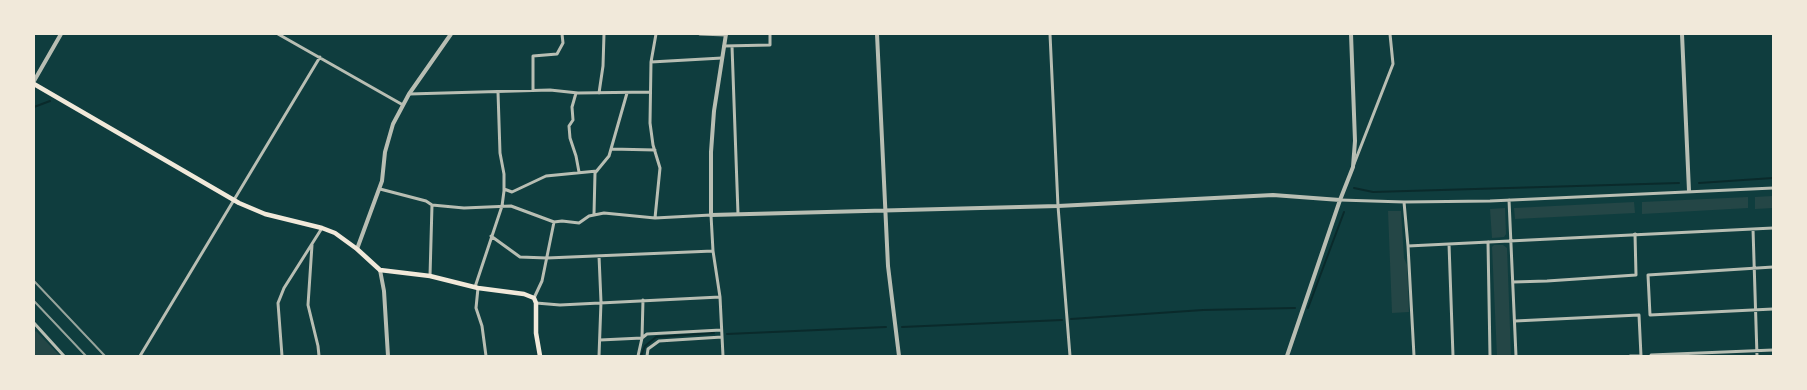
<!DOCTYPE html>
<style>
body{margin:0}
#map{position:relative;width:1807px;height:390px;overflow:hidden;background:#0f3d3e;font-family:"PT Sans",sans-serif}
canvas{display:block}
.frame{position:absolute;inset:0;border:35px solid #f1e9da;pointer-events:none}
</style>
<div id="map">
<canvas width="1807" height="390"></canvas>
<div class="frame"></div>
</div>
<script>
const c = document.querySelector('canvas').getContext('2d');
c.lineJoin = 'round';
function paint(path, color) {
  c.fillStyle = color;
  c.fill(path, 'evenodd');
}
function shape(rows) {
  const path = new Path2D();
  for (const r of rows) {
    path.moveTo(r[0], r[1]);
    for (let i = 2; i < r.length; i += 2) path.lineTo(r[i], r[i + 1]);
  }
  return path;
}
function stroke(path, color, width, dash) {
  c.strokeStyle = color;
  c.lineWidth = width;
  c.lineCap = dash ? 'butt' : 'round';
  c.setLineDash(dash || []);
  c.stroke(path);
}
const green = shape([
 [1773,196,1773,208,1755,209,1755,197],
 [1748,197,1748,208,1642,214,1642,202],
 [1634,202,1635,213,1515,219,1514,208],
 [1505,208,1506,234,1504,237,1492,238,1490,209],
 [1388,211,1401,211,1404,258,1407,265,1409,312,1392,313],
 [1494,245,1503,245,1507,248,1511,356,1497,356,1492,247],
 [36,331,60,356,34,356,34,333]
]);
const stream = shape([
 [34,107,50,101],
 [1699,183,1773,178],
 [1354,188,1373,192,1679,183],
 [1308,308,1344,212],
 [1071,319,1203,310,1295,308],
 [902,327,1062,320],
 [727,334,886,327],
 [641,356,645,346,656,337,714,333]
]);
const minor = shape([
 [278,34,403,105],
 [700,34,726,35],
 [1050,34,1058,206,1070,356],
 [724,46,770,45,770,34],
 [732,46,738,214],
 [651,62,722,58],
 [533,90,533,56,557,54,563,43,562,34],
 [576,93,572,107,573,120,569,126,570,138,576,156,579,172],
 [599,93,603,66,604,34],
 [409,94,550,90,578,93,650,92],
 [611,149,655,150],
 [1354,164,1393,64,1390,34],
 [380,189,426,201,432,205,464,208,511,206,554,222,562,221,579,223,589,216,604,213,655,218,711,215,713,251,720,297,723,356],
 [504,189,512,192,546,176,597,171],
 [1340,200,1404,202,1490,201,1773,188],
 [1509,200,1516,356],
 [1404,202,1408,246,1414,356],
 [594,214,595,173,609,156,627,93],
 [655,218,660,168,653,145,650,123,651,62,656,34],
 [1753,229,1757,356],
 [491,236,520,257,547,258,713,251],
 [1488,242,1490,356],
 [1449,244,1453,356],
 [312,245,308,305,318,346,319,356],
 [1408,246,1773,228],
 [1773,267,1648,275,1650,315,1773,309],
 [430,276,432,205],
 [1513,282,1547,281,1636,275,1635,234],
 [475,287,502,206,504,191,504,174,500,153,498,92],
 [478,288,476,308,482,326,486,356],
 [534,298,542,281,554,222],
 [536,303,560,305,720,297],
 [1515,321,1639,315,1641,356,1630,356],
 [34,323,64,356],
 [600,340,642,338,643,300],
 [140,356,320,57],
 [282,356,278,303,284,288,322,228],
 [599,356,601,302,599,256],
 [638,356,642,338,647,334,721,330],
 [647,356,648,349,659,341,722,337],
 [1651,356,1651,355,1773,350]
]);
const tertiary = shape([
 [726,34,714,111,711,152,711,215,1058,206,1273,195,1340,200,1287,356],
 [877,34,888,266,899,356],
 [1682,34,1689,191],
 [34,81,61,34],
 [1340,200,1353,167,1355,141,1351,34],
 [357,249,382,181,385,152,393,124,409,94,451,34],
 [380,270,384,291,388,356]
]);
const secondary = shape([
 [34,84,239,203,265,214,322,228,335,233,357,249,380,270,430,276,478,288,524,294,534,298,536,303,536,333,540,356]
]);
const rail = shape([
 [34,281,105,356],
 [34,301,86,356]
]);
paint(green, '#244646');
stroke(stream, '#0a2a2b', 2);
stroke(minor, '#b8beb3', 3);
stroke(tertiary, '#b8beb3', 4);
stroke(secondary, '#f1e9da', 4.5);
stroke(rail, '#97a49c', 2);
</script>
